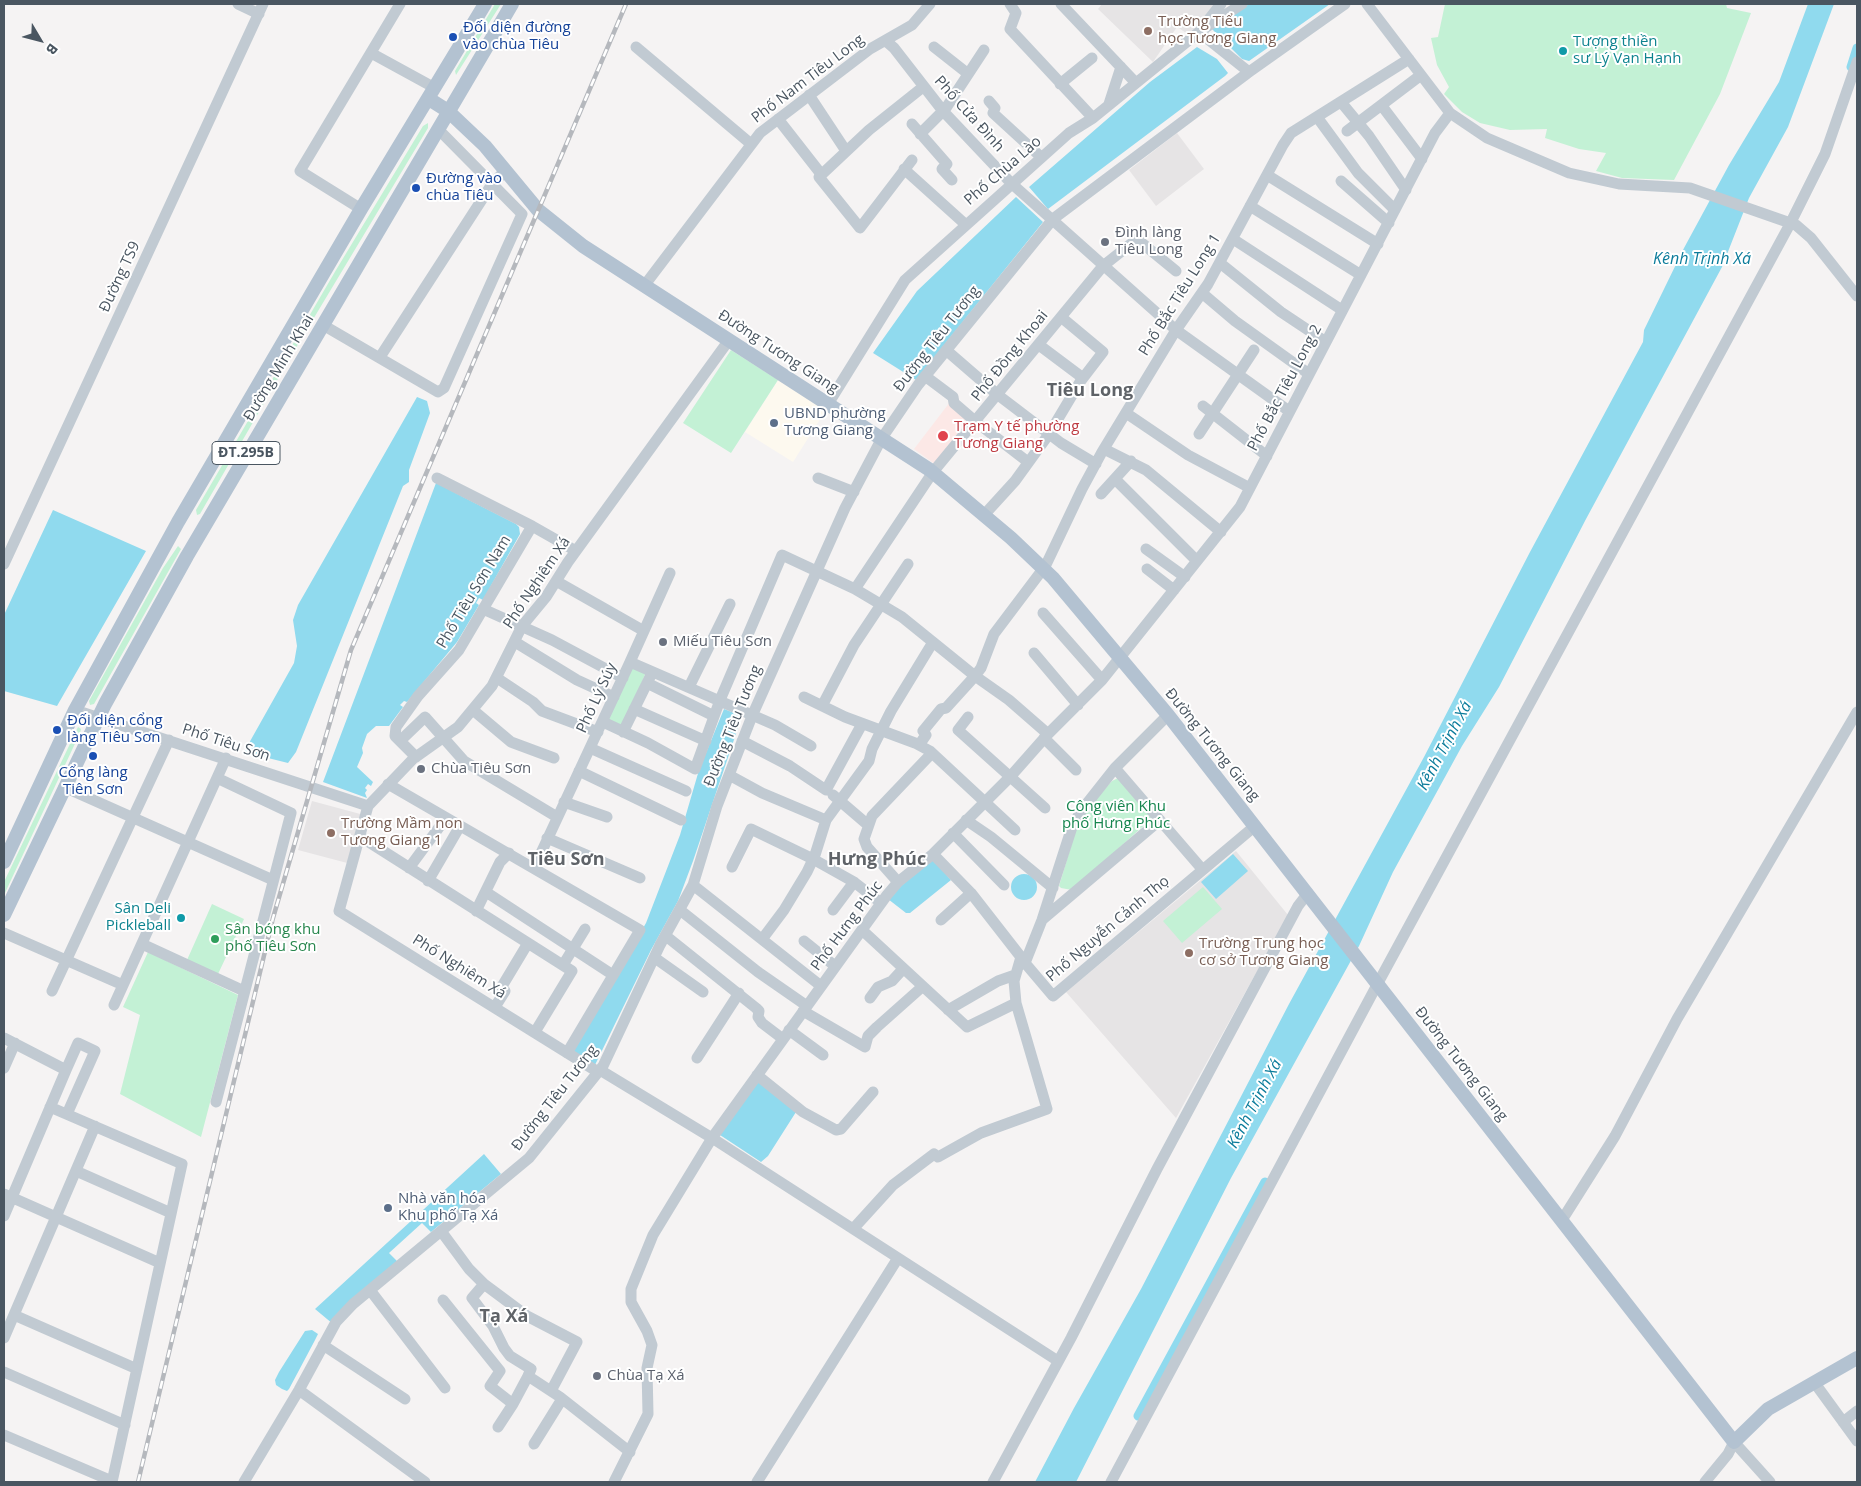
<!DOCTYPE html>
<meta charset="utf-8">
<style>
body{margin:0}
#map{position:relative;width:1861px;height:1486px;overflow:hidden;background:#f5f3f3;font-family:"Open Sans",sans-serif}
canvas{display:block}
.frame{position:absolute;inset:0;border:5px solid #4a5661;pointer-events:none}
.north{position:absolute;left:15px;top:15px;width:50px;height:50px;-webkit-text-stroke:4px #fff;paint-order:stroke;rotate:127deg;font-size:14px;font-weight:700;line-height:20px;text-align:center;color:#4a5661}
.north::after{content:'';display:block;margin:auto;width:18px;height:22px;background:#4a5661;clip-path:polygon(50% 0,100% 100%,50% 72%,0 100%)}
</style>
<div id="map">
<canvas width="1861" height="1486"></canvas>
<div class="frame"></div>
<div class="north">B</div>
</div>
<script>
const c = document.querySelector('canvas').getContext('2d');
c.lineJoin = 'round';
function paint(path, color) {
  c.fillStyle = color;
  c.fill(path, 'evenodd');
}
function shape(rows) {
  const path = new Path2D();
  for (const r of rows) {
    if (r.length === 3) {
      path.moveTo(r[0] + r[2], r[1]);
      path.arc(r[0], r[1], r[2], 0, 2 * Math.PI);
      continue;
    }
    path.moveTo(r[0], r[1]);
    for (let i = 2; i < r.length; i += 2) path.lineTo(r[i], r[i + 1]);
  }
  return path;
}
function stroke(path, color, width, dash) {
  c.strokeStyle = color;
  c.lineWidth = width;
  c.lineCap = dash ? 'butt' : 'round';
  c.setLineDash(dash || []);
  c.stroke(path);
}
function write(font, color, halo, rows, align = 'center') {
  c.font = font + ' "Open Sans",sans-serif';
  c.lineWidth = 4;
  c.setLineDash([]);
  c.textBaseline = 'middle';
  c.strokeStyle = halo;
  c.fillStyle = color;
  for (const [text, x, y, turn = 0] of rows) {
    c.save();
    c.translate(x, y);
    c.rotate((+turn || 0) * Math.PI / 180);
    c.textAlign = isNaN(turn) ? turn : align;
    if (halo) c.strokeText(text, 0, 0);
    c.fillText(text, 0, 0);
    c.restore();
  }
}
const commercial = shape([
 [778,380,826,410,793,462,745,432]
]);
const education = shape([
 [1102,4,1217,4,1191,36,1177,27,1153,62,1098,9],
 [1177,133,1204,169,1156,206,1129,170],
 [312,801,364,815,351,864,298,850],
 [1236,851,1288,915,1176,1118,1066,992]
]);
const medical = shape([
 [950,402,974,422,936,465,914,449]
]);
const green = shape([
 [495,4,501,4,456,75,455,71],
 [1445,4,1726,4,1727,8,1751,13,1720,94,1674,180,1622,178,1596,171,1606,153,1579,149,1545,138,1547,129,1510,130,1480,123,1462,112,1444,94,1449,87,1437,65,1431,38,1438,37],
 [428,123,428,128,297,346,200,514,197,515,196,510,336,270,423,126],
 [731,350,778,380,731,453,683,423],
 [178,546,181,549,94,704,90,705,89,701,163,568],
 [632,667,646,672,622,730,605,721],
 [78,727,81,729,80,733,4,895,4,882],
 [1118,778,1151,817,1151,819,1076,887,1072,890,1061,888,1059,886,1078,823,1094,801,1112,781],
 [1203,887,1222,909,1182,943,1163,921],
 [212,904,244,919,218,974,187,960],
 [148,952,238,995,201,1137,120,1094,140,1015,123,1007]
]);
const water = shape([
 [1249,4,1330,4,1249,61,1242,59,1212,29],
 [1808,4,1834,4,1788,127,1749,198,1722,267,1586,519,1499,687,1462,746,1393,872,1359,946,1231,1178,1076,1482,1035,1482,1074,1408,1141,1289,1289,1004,1424,757,1530,552,1643,342,1644,330,1684,248,1729,165,1779,82],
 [1197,47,1217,59,1228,73,1225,76,1048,209,1029,187,1150,82],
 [1016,197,1043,222,916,380,873,353,917,291],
 [417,397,427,401,430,413,409,470,409,482,403,486,296,752,288,763,244,752,294,663,297,646,293,620,298,605],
 [436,483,516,524,519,527,520,534,483,600,479,598,476,603,479,605,457,642,407,702,404,701,400,705,403,707,389,726,376,726,367,734,362,748,363,753,357,767,373,782,371,786,368,784,365,788,367,790,365,793,367,798,323,782],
 [53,510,146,551,57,706,4,691,4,615],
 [724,709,742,716,693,861,678,901,651,950,594,1067,571,1051,646,923,680,835,699,770],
 [1233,854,1248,871,1216,899,1201,882],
 [931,857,951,880,910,913,906,913,888,899],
 [1024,887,13],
 [760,1082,796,1112,768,1156,761,1162,720,1135,753,1086],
 [484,1154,501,1174,431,1232,422,1223,389,1253,398,1262,333,1324,315,1309],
 [312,1330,318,1334,314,1342,289,1389,287,1391,282,1389,276,1385,275,1380,279,1372,305,1331]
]);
const canal = shape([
 [1851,67,1857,48],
 [1138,1416,1265,1182]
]);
const minor = shape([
 [238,4,259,14],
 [1010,4,1016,13,1010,29,1093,118],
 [1061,4,1135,82],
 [1221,4,1199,32,1249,72],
 [1367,4,1450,113,1487,138,1569,173,1619,184,1690,188,1796,225,1811,238,1857,296],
 [886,41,894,48,943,111,1011,183,1176,330,1289,411],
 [636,47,751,144],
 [934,47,967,73],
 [371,53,435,88],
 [1060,84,1092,58],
 [809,95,846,151],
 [989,101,995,108,993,113,1041,157],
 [1341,102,1369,136,1406,190],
 [1109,104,1121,67],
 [1382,106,1422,159],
 [1317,117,1358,173,1395,210],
 [778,119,821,174],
 [912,124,947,164,942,169,952,180],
 [1347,131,1421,75],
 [920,134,946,108,984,50],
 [912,160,860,228,819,177,869,130,923,87],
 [904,169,965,224],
 [1267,175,1378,244],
 [1341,181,1389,223],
 [1250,206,1361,275],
 [361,209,300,171,400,4],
 [1233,239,1342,310],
 [1220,263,1281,312,1326,342],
 [644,286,760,133,870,49,912,25,930,4],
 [1202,293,1235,321,1309,374],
 [323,325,438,392,444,388,522,214,438,129],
 [1039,345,1083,378],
 [946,350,998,395,1061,443,1096,464],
 [380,357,492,184,505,171],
 [925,376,953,397,954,403,976,422,1028,462],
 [828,404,905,280,1069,133,1093,118,1199,32,1242,4],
 [1203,406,1267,456],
 [1126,413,1188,455,1250,488],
 [1199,434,1254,350],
 [1104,449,1146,470,1221,532],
 [437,478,532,526],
 [818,478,854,492],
 [1115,479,1197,561],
 [1101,494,1131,461],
 [984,515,1015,481,1049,434,1080,382,1103,352,1061,317],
 [1146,549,1185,577],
 [4,564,263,4],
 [1044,569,1082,489,1102,452,1176,330,1208,284,1283,145,1291,133,1409,59],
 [1147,569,1174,590],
 [556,581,644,631],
 [855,589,933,472,1103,266,1137,239,1176,271],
 [483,609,552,640,623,678],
 [1043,613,1102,680],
 [515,642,577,680,614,697],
 [1034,653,1078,705],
 [630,662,670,573],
 [497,678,533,702,542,711,598,732],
 [647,683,714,716],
 [689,687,730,604],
 [804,697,845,717,915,743,930,751,1015,830],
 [822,706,854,645,908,564],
 [634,709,706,741],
 [75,710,368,806],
 [473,710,511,742,554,758],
 [1168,715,1115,768,1081,811,1072,827,1042,920,1025,963,1053,996,1255,826],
 [968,717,958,730,1045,808],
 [603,722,648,743,695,769,720,700,782,555,855,589,902,617,975,676,981,668,994,634,1043,569],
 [623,732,650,677],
 [1044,738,1076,770],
 [400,741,425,717,464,761,557,817],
 [742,741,790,766,826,790,862,724],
 [919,745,926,735,923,731,941,709,946,708,975,676,1009,700,1048,734],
 [590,748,686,791],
 [416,757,395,736,396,727,418,696,459,650,532,526,576,551],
 [1115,768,1202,869],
 [579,771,681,820],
 [729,775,762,793,826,820],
 [388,784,640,930,567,1053],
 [64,787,273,880],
 [833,795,868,825],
 [564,802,607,817],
 [966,820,991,837,1053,888],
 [953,833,1004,885],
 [361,837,572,971,535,1032],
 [547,838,640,878],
 [933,854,971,893,1024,961],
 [732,867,751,829,813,859,854,882,881,903],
 [409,868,446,818],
 [534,868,630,662,775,725,811,746],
 [428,881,460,826],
 [898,882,867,847,864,839,872,816,932,753],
 [693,885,821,986],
 [486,892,613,975],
 [680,910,758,972,807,1006],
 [833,910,854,882],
 [476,911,500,862,509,853],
 [1043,919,1160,820],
 [941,920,971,893],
 [862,930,967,1027,1016,1003],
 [4,933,123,985],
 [666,936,756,1008,759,1011,758,1017,762,1023,783,1039],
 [763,938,784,910,807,872,815,855,826,820,869,761,872,749,891,711,933,642],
 [804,941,835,966],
 [142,944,244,991],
 [655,958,703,992],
 [563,965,585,929],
 [52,991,169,740],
 [870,998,878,987,892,981,903,969],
 [114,1005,226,758],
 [495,1007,505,991,501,988,528,943],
 [948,1010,998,981,1015,975],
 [803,1011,865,1047,868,1036,877,1027,922,987],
 [789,1030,823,1055],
 [4,1038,66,1070,4,1216],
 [697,1058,739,993],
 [4,1068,15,1043],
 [66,1070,78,1043,95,1051,67,1114],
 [600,1070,712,1138,887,895,898,882,933,854,1010,777,1048,734,1102,680,1240,507,1435,133,1450,113],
 [598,1072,339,911,368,806,413,759,458,727,492,686,522,626,546,597,568,562,729,340],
 [757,1075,803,1112,836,1130,841,1129,873,1092],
 [216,1102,291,813,217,778],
 [50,1107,182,1164,112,1482],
 [76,1171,171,1213],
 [4,1194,160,1263],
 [1562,1220,1615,1136,1677,1019,1857,712],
 [853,1229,893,1185,934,1154,938,1157,981,1133,1047,1109,1016,1003,1014,981,1021,957],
 [441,1231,469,1269,484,1284,527,1316,577,1342,551,1391],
 [484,1284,472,1298,493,1326,504,1348,510,1356,531,1369,528,1376,560,1397,630,1452],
 [370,1290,445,1388],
 [443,1300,500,1371,490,1386,513,1404,528,1376],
 [14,1315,137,1369],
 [4,1338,95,1126],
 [323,1345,405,1399],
 [4,1372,125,1425],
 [1814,1382,1857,1441],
 [299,1390,425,1482],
 [1843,1422,1857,1411],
 [498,1427,513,1404],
 [4,1435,112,1481],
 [534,1444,562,1399],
 [244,1482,299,1390,336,1322,353,1304,529,1158,603,1066,660,945,693,885,717,806,752,716,845,508,882,438,918,385,1053,219,1249,72,1345,4],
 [614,1482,648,1414,647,1368,652,1345,647,1331,631,1302,631,1289,653,1235,712,1138,1058,1361],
 [757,1482,898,1258],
 [993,1482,1071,1338,1157,1169,1298,906,1308,893],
 [1111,1482,1378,983,1790,224,1825,154,1857,62],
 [1705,1482,1728,1454,1734,1442,1770,1482]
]);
const major = shape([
 [429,99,448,111,485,146,538,210,583,246,930,470,1011,538,1053,578,1168,715,1734,1442,1768,1409,1857,1358],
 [4,862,75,710,178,522,361,209,485,4],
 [4,915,105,704,187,556,512,4]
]);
const rail = shape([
 [138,1482,273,918,351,650,626,4]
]);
const markers = [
 [1148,31,5,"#8d6e63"],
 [453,37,5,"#1a4fb4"],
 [1563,51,5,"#0f9aa8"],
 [416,188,5,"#1a4fb4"],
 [1105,242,5,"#6b7280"],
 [774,423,5,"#5c6f8a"],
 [943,436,6,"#e0444e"],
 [663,642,5,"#6b7280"],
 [57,730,5,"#1a4fb4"],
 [93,756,5,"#1a4fb4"],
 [421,769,5,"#6b7280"],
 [331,833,5,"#8d6e63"],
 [181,918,5,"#0f9aa8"],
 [215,939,5,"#2e9e5b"],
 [1189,953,5,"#8d6e63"],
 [388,1208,5,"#5c6f8a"],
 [597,1376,5,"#6b7280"]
];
const shields = [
 [246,453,68]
];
const shieldNames = [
 ["ĐT.295B",246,453]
];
const educationNames = [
 ["Trường Tiểu",1158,22],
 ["học Tương Giang",1158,39],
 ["Trường Mầm non",341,824],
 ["Tương Giang 1",341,841],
 ["Trường Trung học",1199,944],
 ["cơ sở Tương Giang",1199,961]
];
const transitNames = [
 ["Đối diện đường",463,28],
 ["vào chùa Tiêu",463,45],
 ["Đường vào",426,179],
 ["chùa Tiêu",426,196],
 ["Đối diện cổng",67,721],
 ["làng Tiêu Sơn",67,738],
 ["Cổng làng",93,773,"center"],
 ["Tiên Sơn",93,790,"center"]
];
const cultureNames = [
 ["Tượng thiền",1573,42],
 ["sư Lý Vạn Hạnh",1573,59],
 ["Sân Deli",171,909,"right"],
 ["Pickleball",171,926,"right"]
];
const streetNames = [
 ["Phố Nam Tiêu Long",808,79,-37],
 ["Phố Cửa Đình",969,114,48],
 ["Phố Chùa Lào",1003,171,-41],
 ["Đường TS9",120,277,-65],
 ["Phố Bắc Tiêu Long 1",1180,295,-58],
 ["Đường Tiêu Tương",937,339,-52],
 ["Đường Tương Giang",778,352,33],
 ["Phố Đồng Khoai",1010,356,-51],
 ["Đường Minh Khai",279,368,-59],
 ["Phố Bắc Tiêu Long 2",1285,388,-62],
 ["Phố Nghiêm Xá",537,583,-56],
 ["Phố Tiêu Sơn Nam",474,592,-59],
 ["Phố Lý Súy",597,698,-65],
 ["Đường Tiêu Tương",733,726,-68],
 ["Phố Tiêu Sơn",226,743,18],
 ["Đường Tương Giang",1212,745,51],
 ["Phố Hưng Phúc",847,926,-53],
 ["Phố Nguyễn Cảnh Thọ",1108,929,-40],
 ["Phố Nghiêm Xá",459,967,32],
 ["Đường Tương Giang",1461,1064,52],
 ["Đường Tiêu Tương",555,1098,-52]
];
const worshipNames = [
 ["Đình làng",1115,233],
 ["Tiêu Long",1115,250],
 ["Miếu Tiêu Sơn",673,642],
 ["Chùa Tiêu Sơn",431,769],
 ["Chùa Tạ Xá",607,1376]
];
const serviceNames = [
 ["UBND phường",784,414],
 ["Tương Giang",784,431],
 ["Nhà văn hóa",398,1199],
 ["Khu phố Tạ Xá",398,1216]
];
const healthNames = [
 ["Trạm Y tế phường",954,427],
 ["Tương Giang",954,444]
];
const parkNames = [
 ["Công viên Khu",1116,807],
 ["phố Hưng Phúc",1116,824]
];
const leisureNames = [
 ["Sân bóng khu",225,930],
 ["phố Tiêu Sơn",225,947]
];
const waterNames = [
 ["Kênh Trịnh Xá",1702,259],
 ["Kênh Trịnh Xá",1445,746,-62],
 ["Kênh Trịnh Xá",1255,1104,-62]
];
const quarterNames = [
 ["Tiêu Long",1090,391],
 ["Tiêu Sơn",566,860],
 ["Hưng Phúc",877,860],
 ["Tạ Xá",504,1317]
];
paint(commercial, '#fdf9ef');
paint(education, '#e6e4e5');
paint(medical, '#fce8e6');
paint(green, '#c3f1d5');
paint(water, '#90daee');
stroke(canal, '#90daee', 9);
stroke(minor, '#c1cad2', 11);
stroke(major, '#b3c2d1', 14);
stroke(rail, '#b5b8bd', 4.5);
stroke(rail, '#fff', 2.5, [8]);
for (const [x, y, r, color] of markers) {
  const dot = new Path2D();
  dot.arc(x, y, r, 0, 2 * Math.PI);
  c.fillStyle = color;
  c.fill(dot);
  stroke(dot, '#fff', 2);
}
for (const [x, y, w] of shields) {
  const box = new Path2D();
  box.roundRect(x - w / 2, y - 11.5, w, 23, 4);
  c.fillStyle = '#fff';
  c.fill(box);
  stroke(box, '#4a5661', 1);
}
write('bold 14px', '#4a5661', null, shieldNames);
write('15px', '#785e54', '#fff', educationNames, 'left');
write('15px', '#164399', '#fff', transitNames, 'left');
write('15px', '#0d838f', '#fff', cultureNames, 'left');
write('15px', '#4a5661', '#fff', streetNames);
write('15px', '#5b616d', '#fff', worshipNames, 'left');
write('15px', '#4e5e75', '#fff', serviceNames, 'left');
write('15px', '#be3a42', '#fff', healthNames, 'left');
write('15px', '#17864f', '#fff', parkNames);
write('15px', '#27864d', '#fff', leisureNames, 'left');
write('italic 16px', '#0c7c9b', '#fff', waterNames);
write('bold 18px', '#5f6368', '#fff', quarterNames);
</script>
